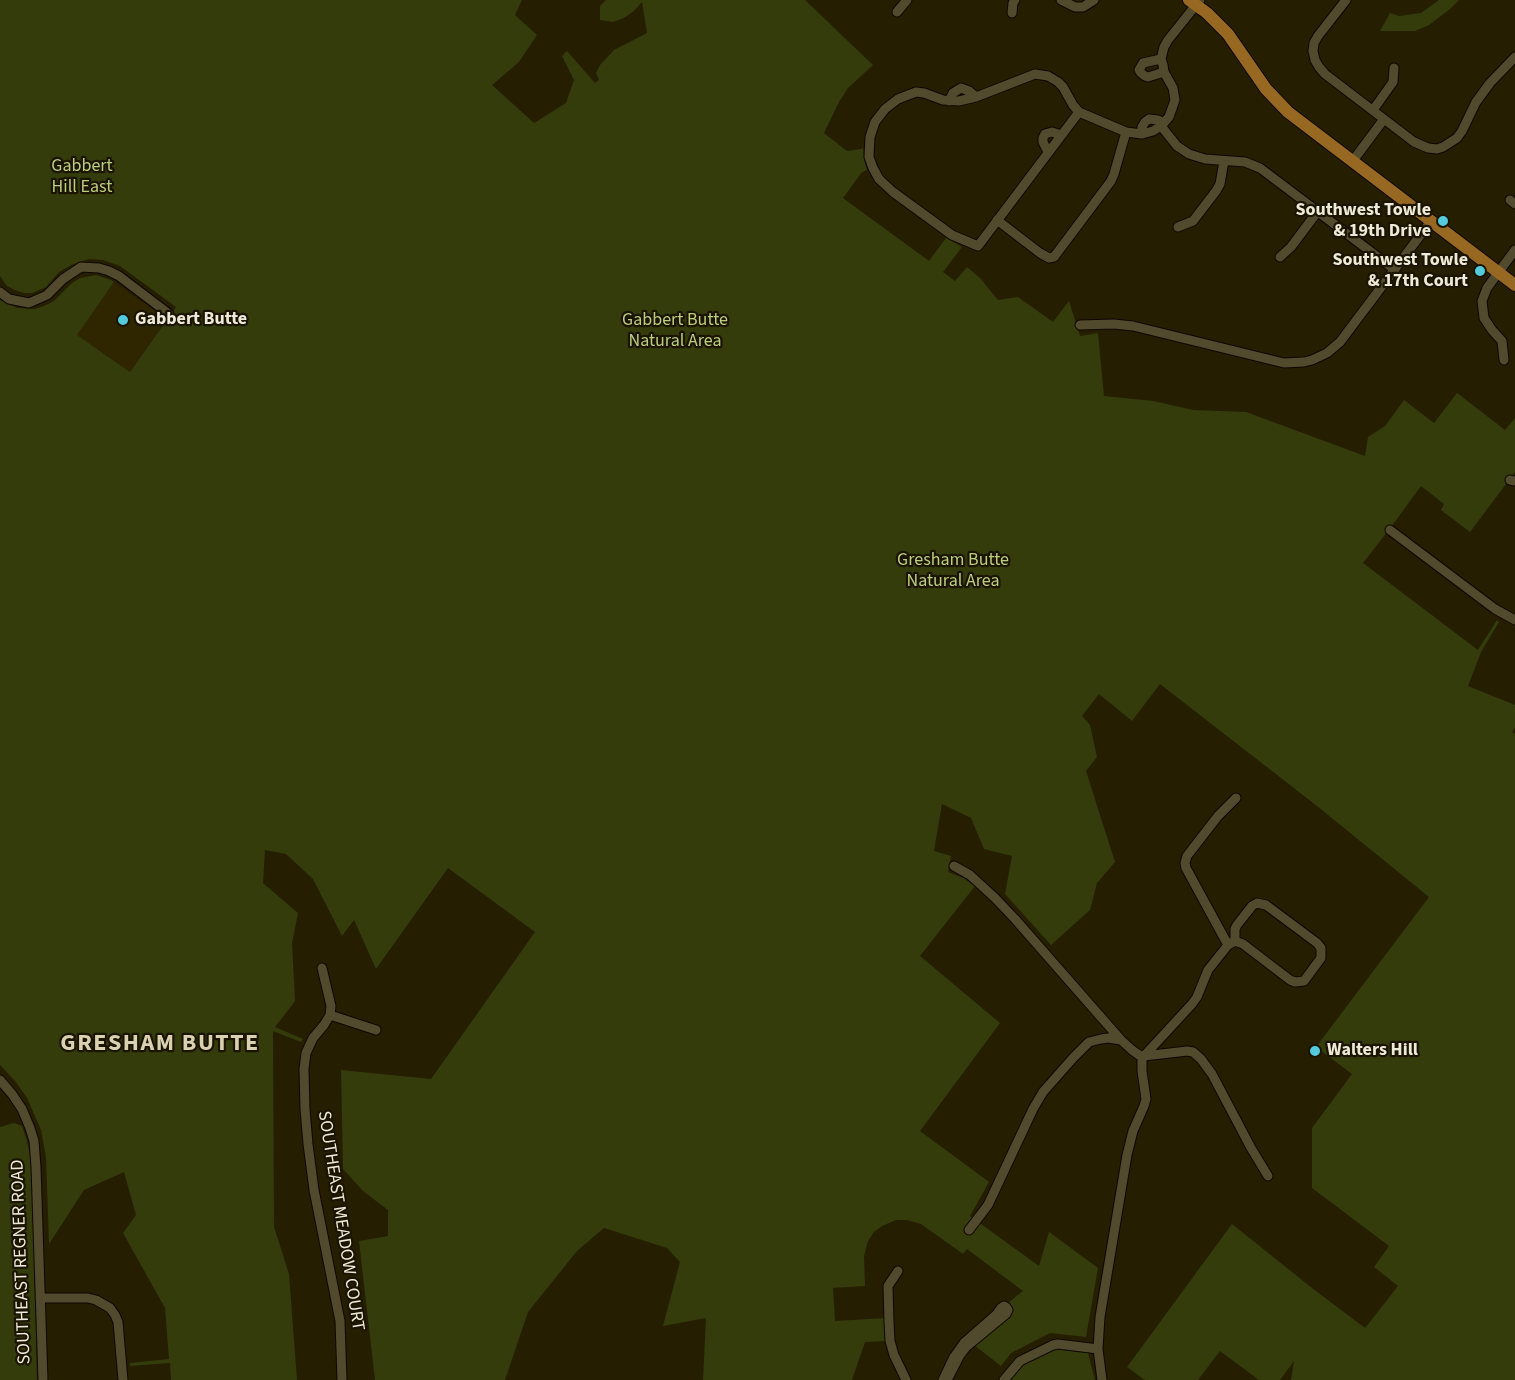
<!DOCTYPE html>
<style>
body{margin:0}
canvas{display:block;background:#251e01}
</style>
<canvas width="1515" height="1380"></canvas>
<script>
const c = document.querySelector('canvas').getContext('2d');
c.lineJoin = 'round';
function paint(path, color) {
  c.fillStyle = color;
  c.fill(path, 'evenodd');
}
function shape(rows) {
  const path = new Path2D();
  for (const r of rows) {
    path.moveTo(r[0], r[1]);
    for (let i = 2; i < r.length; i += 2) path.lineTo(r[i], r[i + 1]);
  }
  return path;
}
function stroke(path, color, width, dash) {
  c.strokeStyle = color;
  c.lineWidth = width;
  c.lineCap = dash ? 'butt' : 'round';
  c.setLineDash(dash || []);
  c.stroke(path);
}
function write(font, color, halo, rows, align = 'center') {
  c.font = font + ' "Source Sans 3",sans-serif';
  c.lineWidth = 4.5;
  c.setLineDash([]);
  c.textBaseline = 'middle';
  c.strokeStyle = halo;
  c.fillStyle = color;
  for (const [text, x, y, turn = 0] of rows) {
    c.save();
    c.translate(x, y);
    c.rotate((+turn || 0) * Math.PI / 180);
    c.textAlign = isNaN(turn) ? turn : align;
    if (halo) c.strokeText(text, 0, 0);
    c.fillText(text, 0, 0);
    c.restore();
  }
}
const built = shape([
 [114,282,167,319,130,372,77,335]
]);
const green = shape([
 [0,0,522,0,515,15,537,35,519,62,492,85,534,123,566,103,574,80,562,56,567,51,595,83,599,80,596,73,600,65,614,50,647,33,642,2,634,11,624,18,613,22,600,20,600,6,606,0,805,0,873,65,848,88,839,102,824,133,847,151,861,149,863,148,864,159,867,170,862,172,843,198,929,261,946,238,962,247,943,272,955,281,967,267,980,278,998,300,1018,297,1053,322,1069,301,1080,336,1098,333,1104,396,1153,401,1193,410,1246,412,1365,456,1368,437,1385,426,1404,400,1434,423,1457,393,1505,430,1515,418,1515,472,1470,532,1441,510,1444,504,1421,486,1394,523,1363,563,1478,650,1497,620,1499,622,1481,652,1468,686,1515,705,1515,728,1512,732,1515,734,1515,1380,1291,1380,1294,1361,1280,1380,1259,1380,1220,1351,1198,1380,1145,1380,1127,1367,1232,1224,1312,1288,1365,1328,1398,1286,1374,1267,1389,1246,1312,1188,1312,1128,1352,1074,1316,1047,1429,897,1317,806,1160,684,1132,721,1099,694,1082,716,1090,725,1097,757,1086,771,1115,862,1097,883,1090,910,1051,945,1005,894,1012,856,984,849,971,818,942,804,934,851,951,856,948,872,963,878,975,886,920,956,1000,1023,920,1131,989,1182,970,1216,1039,1266,1049,1232,1098,1268,1086,1337,1050,1333,1011,1353,1001,1366,974,1345,1014,1311,1008,1303,1023,1291,967,1249,963,1254,921,1224,907,1220,896,1220,882,1226,874,1232,868,1241,864,1256,865,1286,833,1288,835,1321,886,1318,887,1341,865,1342,852,1380,703,1380,706,1318,663,1326,680,1262,667,1248,604,1228,577,1251,528,1312,505,1380,375,1380,359,1241,388,1236,388,1210,363,1191,343,1169,341,1070,431,1079,535,932,448,868,376,969,354,920,342,936,313,879,286,854,265,850,263,883,298,913,292,943,295,1001,275,1027,303,1039,301,1042,273,1031,274,1227,289,1274,297,1380,171,1380,170,1363,130,1366,130,1363,169,1359,165,1308,123,1233,136,1215,124,1172,84,1190,49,1244,46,1157,41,1130,27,1098,16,1082,0,1065,0,300,17,308,35,309,44,306,54,301,72,283,80,278,96,275,111,280,114,282,77,335,130,372,176,307,120,266,103,260,89,259,73,264,59,272,46,287,32,293,24,293,15,290,7,286,2,279,0,276],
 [1439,0,1459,0,1450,9,1429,25,1415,31,1380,31,1390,13,1399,16,1421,13],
 [14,1123,22,1126,27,1141,32,1164,37,1380,0,1380,0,1127],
 [1053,1349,1088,1353,1095,1380,1010,1380,1022,1366]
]);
const minor = shape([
 [1061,0,1075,7,1083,7,1094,0],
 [1346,0,1318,36,1314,43,1313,51,1315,60,1319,67,1325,74,1414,142,1428,148,1437,149,1443,147,1457,138,1462,131,1476,102,1490,83,1515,57],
 [897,12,907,0],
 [1012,13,1013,3,1015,0],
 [1161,59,1143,63,1139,70,1141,73,1145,76,1148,77,1164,72],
 [949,101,953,93,961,88,969,91,976,97],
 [1373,110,1393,82,1394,68],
 [1079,112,978,246,952,235,893,192,879,179,873,168,869,157,870,137,875,122,885,109,898,99,916,92,924,93,943,100,959,101,976,97,1035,74,1048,76,1058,82,1063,87,1073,105,1079,112,1126,132,1142,134,1153,131,1161,126,1169,117,1175,100,1173,88,1164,72,1163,65,1161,59,1164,47,1168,40,1200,0],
 [1161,126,1177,146,1189,154,1205,159,1245,162,1260,168,1395,270],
 [1142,134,1142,127,1145,122,1149,119,1158,120,1164,123],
 [1048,152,1043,142,1043,138,1045,134,1052,132,1061,135],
 [1352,162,1384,119],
 [1510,200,1515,204],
 [997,220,1040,253,1049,258,1054,257,1111,181,1114,174,1126,132],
 [1178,227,1193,221,1216,191,1220,184,1224,161],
 [1280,257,1291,247,1318,211],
 [0,292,9,299,29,303,47,295,63,279,81,267,99,268,109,271,119,276,169,314],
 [1080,325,1114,324,1133,326,1284,363,1304,362,1312,360,1327,353,1340,342,1431,221],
 [1504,360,1502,341,1492,330,1484,318,1482,301,1487,288,1515,250],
 [1510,480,1515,481],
 [1390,530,1495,609,1515,620],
 [954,866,970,875,995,898,1015,919,1121,1040,1132,1050,1139,1055,1144,1056,1187,1051,1193,1052,1201,1059,1212,1074,1251,1148,1268,1176],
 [1257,903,1266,905,1317,943,1321,948,1321,958,1304,981,1295,982,1290,980,1243,944,1235,941,1235,929,1237,925,1252,906,1257,903],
 [1228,945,1186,868,1185,863,1187,856,1218,816,1236,798],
 [322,968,331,1006,330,1015,324,1025,313,1038,306,1053,304,1069,305,1109,308,1144,314,1190,340,1321,342,1380],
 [330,1015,376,1030],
 [0,1080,12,1094,22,1109,30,1128,34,1141,36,1167,43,1380],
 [969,1230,988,1205,1033,1109,1043,1092,1073,1058,1089,1042,1101,1039,1108,1038,1121,1040],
 [898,1271,888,1286,889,1322,890,1341,894,1355,906,1380],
 [40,1298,88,1298,96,1300,110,1308,115,1315,118,1322,123,1380],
 [943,1380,954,1357,964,1343,996,1315,1001,1308,1004,1306,1006,1307,1008,1310,1006,1314,966,1347,960,1355,947,1380],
 [1004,1380,1020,1361,1053,1345,1058,1344,1098,1349],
 [1102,1380,1098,1349,1100,1317,1127,1155,1133,1131,1144,1106,1146,1099,1142,1071,1142,1060,1144,1056,1192,1004,1197,997,1208,970,1228,945,1235,941]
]);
const major = shape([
 [1189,0,1207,13,1228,34,1266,89,1288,112,1515,285]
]);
const markers = [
 [1443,221,6,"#54cadd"],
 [1480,271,6,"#54cadd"],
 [123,320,6,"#54cadd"],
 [1315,1051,6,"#54cadd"]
];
const parkNames = [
 ["Gabbert",82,167],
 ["Hill East",82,188],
 ["Gabbert Butte",675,321],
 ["Natural Area",675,342],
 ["Gresham Butte",953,561],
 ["Natural Area",953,582]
];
const poiNames = [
 ["Southwest Towle",1431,211],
 ["& 19th Drive",1431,232],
 ["Southwest Towle",1468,261],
 ["& 17th Court",1468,282],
 ["Gabbert Butte",135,320,"left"],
 ["Walters Hill",1327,1051,"left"]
];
const streetNames = [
 ["SOUTHEAST MEADOW COURT",340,1221,81],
 ["SOUTHEAST REGNER ROAD",22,1262,-92]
];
const districtNames = [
 ["GRESHAM BUTTE",160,1045]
];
paint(built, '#2f2600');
paint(green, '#333c0a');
stroke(minor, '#0e0700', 11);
stroke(major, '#0e0700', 14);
stroke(minor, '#514a2c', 9);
stroke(major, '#966821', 12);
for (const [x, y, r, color] of markers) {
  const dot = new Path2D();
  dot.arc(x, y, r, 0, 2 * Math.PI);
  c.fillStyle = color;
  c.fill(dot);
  stroke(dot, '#1b1400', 2);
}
write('18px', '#bbce7d', '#1b1400', parkNames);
write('bold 18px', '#eeead9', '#1b1400', poiNames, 'right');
write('18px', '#eeead9', '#1b1400', streetNames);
c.letterSpacing = '1.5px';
write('bold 24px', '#d9d1af', '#1b1400', districtNames);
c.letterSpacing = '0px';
</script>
